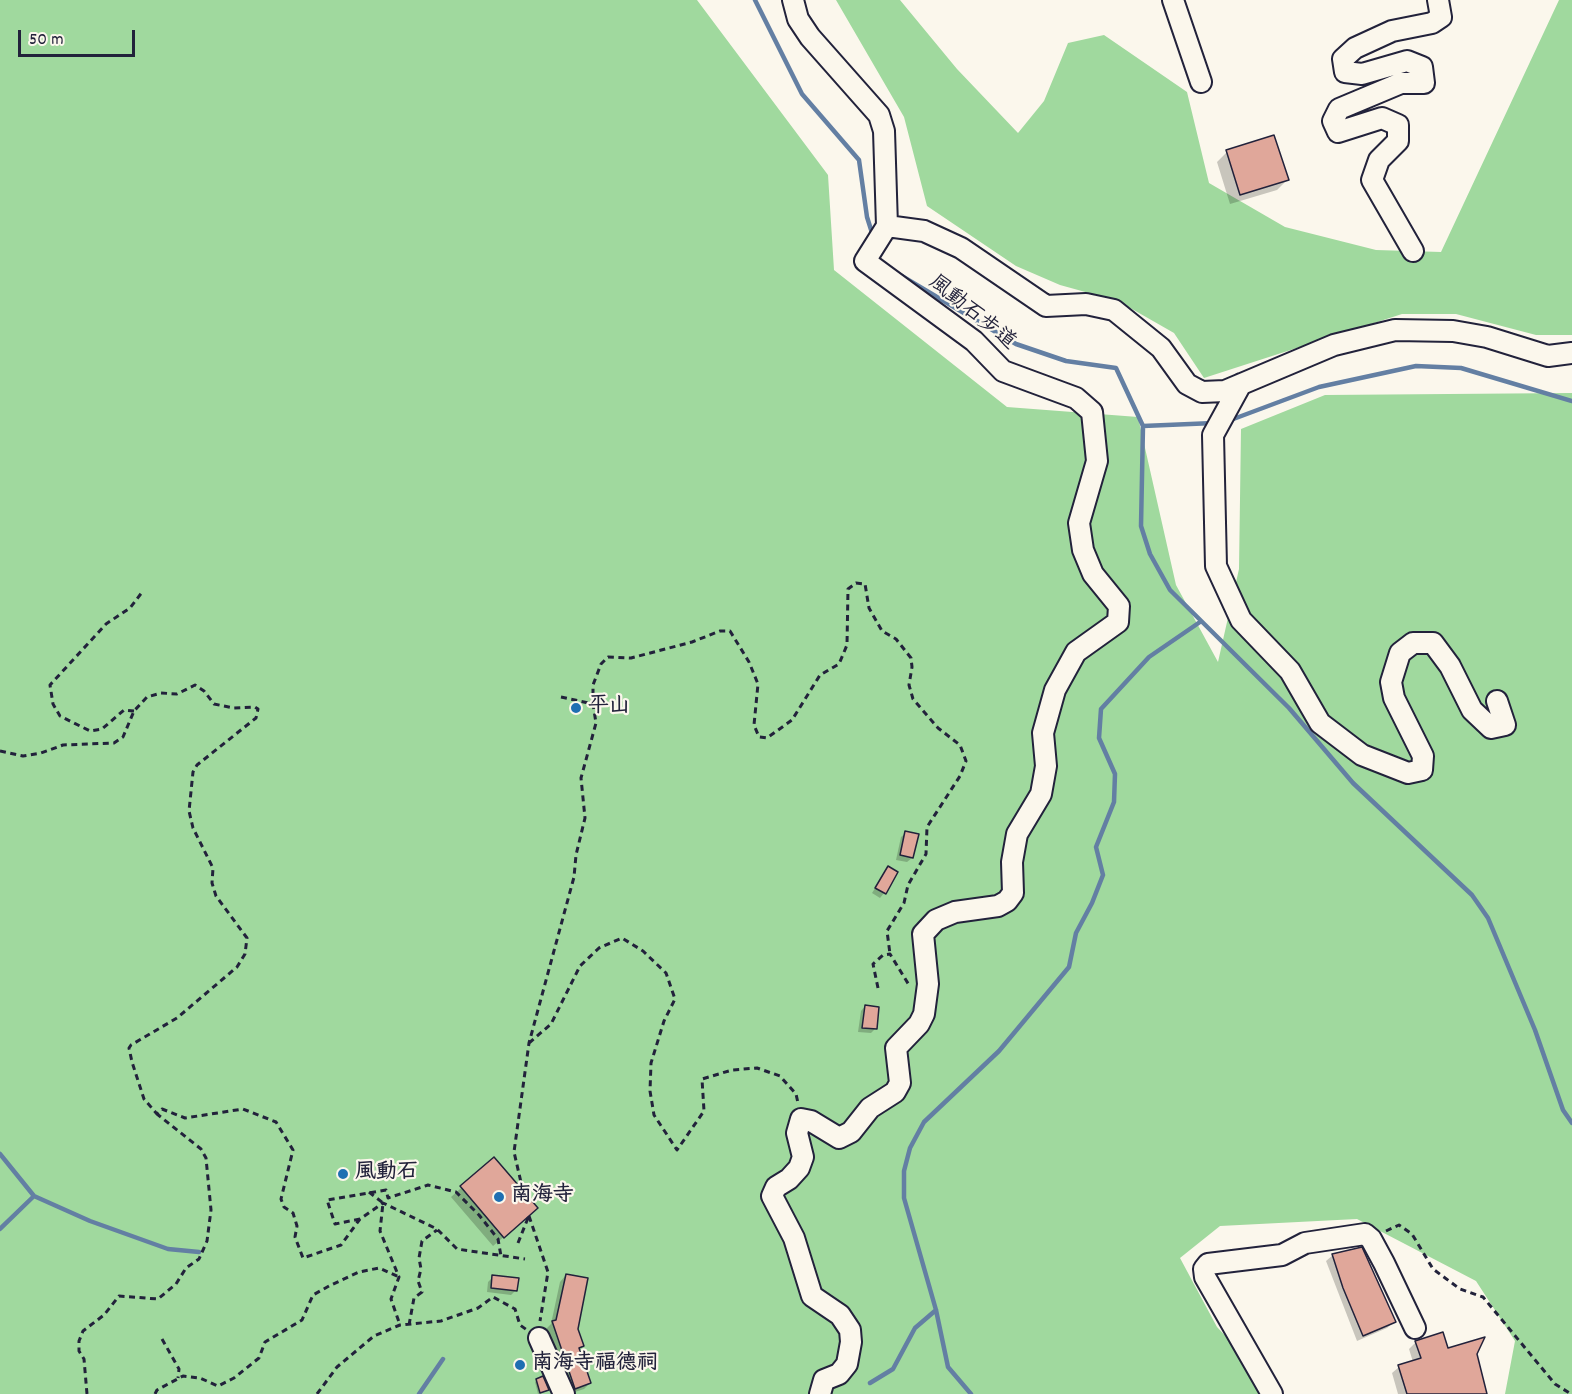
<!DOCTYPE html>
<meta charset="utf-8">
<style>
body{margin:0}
#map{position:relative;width:1572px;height:1394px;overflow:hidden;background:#fbf7ec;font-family:Dekko,sans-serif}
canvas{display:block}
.scale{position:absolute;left:18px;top:30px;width:117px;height:27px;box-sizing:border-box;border:3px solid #22223b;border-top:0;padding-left:8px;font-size:18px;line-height:21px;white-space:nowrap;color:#22223b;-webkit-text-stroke:4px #fbf7ec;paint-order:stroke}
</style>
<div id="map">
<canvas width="1572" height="1394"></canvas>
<div class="scale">50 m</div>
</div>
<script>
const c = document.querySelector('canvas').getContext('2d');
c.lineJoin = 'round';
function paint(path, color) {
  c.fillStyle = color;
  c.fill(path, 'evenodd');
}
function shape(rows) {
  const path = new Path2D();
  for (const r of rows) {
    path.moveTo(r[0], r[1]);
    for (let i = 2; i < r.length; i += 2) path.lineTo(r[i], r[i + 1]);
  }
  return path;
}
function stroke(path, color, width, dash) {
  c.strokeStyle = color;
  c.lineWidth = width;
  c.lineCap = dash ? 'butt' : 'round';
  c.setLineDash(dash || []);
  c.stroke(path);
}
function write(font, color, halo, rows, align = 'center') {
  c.font = font + ' Dekko,"LXGW WenKai TC",sans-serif';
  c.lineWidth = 4.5;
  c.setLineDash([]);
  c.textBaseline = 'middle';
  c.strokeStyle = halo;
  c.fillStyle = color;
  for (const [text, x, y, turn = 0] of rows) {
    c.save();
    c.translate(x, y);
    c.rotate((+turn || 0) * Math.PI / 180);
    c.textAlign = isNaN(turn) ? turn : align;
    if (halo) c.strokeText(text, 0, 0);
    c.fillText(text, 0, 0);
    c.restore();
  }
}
const green = shape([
 [0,0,697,0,828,175,834,270,1007,407,1138,417,1176,585,1218,662,1239,569,1241,429,1325,395,1572,393,1572,1394,1505,1394,1515,1341,1476,1281,1357,1219,1220,1226,1180,1258,1217,1327,1280,1394,0,1394],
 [836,0,900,0,957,69,1018,133,1044,101,1068,43,1104,35,1187,92,1209,183,1285,227,1376,250,1441,252,1559,0,1572,0,1572,335,1536,335,1456,314,1402,314,1204,378,1174,333,1118,301,1060,285,1016,266,927,206,904,117]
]);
const shadow = shape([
 [1227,152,1287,180,1277,190,1230,204,1217,162],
 [906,833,912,858,907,862,896,860,901,837],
 [888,868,884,893,880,898,872,893],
 [865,1006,875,1029,871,1033,858,1032,861,1011],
 [494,1159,526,1218,493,1246,451,1197],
 [1333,1255,1394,1322,1387,1328,1357,1341,1326,1261],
 [566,1275,576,1329,582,1346,578,1350,590,1383,584,1389,569,1394,546,1329,551,1324,560,1282],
 [493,1277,516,1290,511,1295,487,1292,488,1282],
 [1416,1342,1476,1353,1487,1394,1398,1394,1392,1373,1399,1367,1413,1362,1409,1349],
 [537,1380,547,1389,545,1391,538,1394,535,1382]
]);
const stream = shape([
 [755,0,802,94,859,160,867,217,873,236],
 [900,275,1016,344,1066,361,1116,368,1143,426,1141,526,1150,554,1170,590,1289,708,1353,783,1472,895,1488,918,1535,1030,1563,1110,1572,1123],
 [1228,421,1319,387,1416,366,1461,368,1572,401],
 [1143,426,1214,423],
 [0,1154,34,1196,0,1229],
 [34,1196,90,1221,168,1249,199,1252],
 [870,1383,893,1369,915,1328,936,1310],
 [419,1394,443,1359],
 [971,1394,948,1367,936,1310,904,1198,904,1171,910,1148,924,1122,999,1051,1069,967,1076,933,1092,903,1103,875,1096,847,1114,802,1115,774,1099,738,1101,709,1149,657,1200,622]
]);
const building = shape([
 [1274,135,1289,180,1240,195,1226,150,1274,135],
 [905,831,919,834,913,858,900,855,905,831],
 [888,866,898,872,886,894,875,888,888,866],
 [865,1005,879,1007,877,1029,862,1028,865,1005],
 [494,1157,538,1208,504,1238,460,1186,494,1157],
 [1362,1247,1396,1322,1363,1336,1343,1288,1332,1254,1362,1247],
 [566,1274,588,1278,578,1329,584,1346,579,1348,591,1383,575,1389,552,1321,556,1320,566,1274],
 [492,1275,519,1278,517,1291,491,1288,492,1275],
 [1443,1332,1448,1348,1485,1337,1477,1354,1487,1394,1407,1394,1398,1365,1421,1358,1415,1341,1443,1332],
 [543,1376,549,1390,540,1393,536,1379,543,1376]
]);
const path = shape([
 [561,697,593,704,593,685,601,664,608,657,631,658,692,642,720,631,730,631,749,662,758,684,754,725,759,737,767,738,792,720,820,675,839,664,847,645,848,589,856,583,865,584,869,608,882,631,896,639,911,658,912,667,909,685,913,699,938,728,960,745,966,761,960,776,927,827,926,854,908,885,904,903,887,931,890,954],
 [134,711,124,710,102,729,90,731,60,716,53,704,50,685,106,624,130,608,143,591],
 [0,751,23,756,41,753,63,745,114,743,123,737,134,711,147,697,161,693,177,694,195,685,204,691,214,704,234,708,255,707,258,709,256,718,197,765,193,772,189,811,193,828,213,868,212,883,216,896,247,938,245,954,237,967,177,1018,131,1045,129,1048,132,1062,144,1099,157,1114,162,1109,185,1118,243,1109,276,1122,293,1150,281,1199,284,1207,293,1213,297,1226,295,1237,303,1258,341,1245,360,1219,383,1203,437,1229,457,1249,525,1259],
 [878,988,873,964,883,955,890,954,909,985],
 [529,1043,551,1024,580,966,599,948,622,938,643,951,666,973,675,999,664,1021,651,1063,650,1091,654,1115,677,1150,704,1111,702,1079,732,1070,757,1068,780,1076,796,1094,798,1103],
 [523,1191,514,1152,529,1043,574,877,576,855,585,818,581,778,596,723,593,704],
 [369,1192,383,1203,380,1231,399,1277,391,1299,400,1325],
 [529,1216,548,1272,540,1321],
 [360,1219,335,1224,327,1200,386,1190,388,1198,428,1185,456,1192,479,1215,498,1239,501,1256],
 [1386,1231,1399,1225,1412,1234,1433,1269,1460,1289,1483,1297,1555,1384,1571,1394],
 [518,1243,528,1218],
 [409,1325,414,1298,422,1292,418,1281,421,1269,419,1258,422,1241,437,1230],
 [162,1339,179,1369,178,1378],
 [87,1394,84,1359,79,1351,79,1341,83,1331,104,1315,119,1296,158,1299,176,1284,186,1268,199,1259,207,1241,211,1210,206,1158,201,1149,157,1114],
 [155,1394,157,1390,183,1376,200,1378,218,1386,234,1378,259,1358,265,1342,302,1320,313,1295,329,1286,359,1272,379,1268,399,1277],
 [317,1394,337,1367,374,1336,400,1325,441,1321,478,1308,493,1297,515,1309,520,1325,527,1330]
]);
const minor = shape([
 [793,0,798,19,810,37,879,115,884,131,887,226],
 [1173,0,1201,82],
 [887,226,924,231,961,248,1046,306,1086,304,1114,310,1161,348,1187,384,1202,392,1225,391,1334,345,1395,330,1453,331,1487,337,1548,356,1572,353],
 [1413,251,1372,180,1379,160,1398,141,1398,125,1382,118,1338,132,1333,121,1339,109,1401,83,1424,83,1422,67,1407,61,1362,74,1345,72,1343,59,1355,48,1392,31,1432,23,1441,17,1438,0],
 [1241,384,1213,435,1216,566,1241,620,1290,671,1320,723,1362,755,1408,773,1422,770,1423,756,1394,698,1391,682,1400,653,1413,643,1433,643,1450,666,1472,710,1491,728,1505,725,1497,701],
 [539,1338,564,1394],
 [820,1394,824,1380,839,1374,847,1364,851,1342,850,1330,840,1315,812,1296,794,1238,772,1196,776,1187,789,1179,799,1168,803,1157,797,1133,801,1119,811,1121,839,1138,851,1132,870,1108,895,1092,900,1083,896,1048,919,1024,924,1014,928,984,923,934,936,920,955,912,998,906,1007,901,1013,893,1012,862,1017,834,1041,794,1046,766,1043,733,1055,690,1076,652,1118,622,1119,606,1093,574,1083,550,1079,523,1097,461,1092,412,1076,398,1003,371,974,341,865,261,887,226],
 [1272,1394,1205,1277,1204,1269,1208,1264,1282,1255,1305,1243,1365,1234,1371,1239,1384,1263,1415,1328]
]);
const markers = [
 [576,708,6,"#1f6fb2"],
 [343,1174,6,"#1f6fb2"],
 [499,1197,6,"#1f6fb2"],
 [520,1365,6,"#1f6fb2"]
];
const streetNames = [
 ["風動石步道",971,314,39]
];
const poiNames = [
 ["平山",588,708],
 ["風動石",355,1174],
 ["南海寺",511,1197],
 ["南海寺福德祠",532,1365]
];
paint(green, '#a0d99e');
paint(shadow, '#0003');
stroke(stream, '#637fa3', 4.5);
paint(building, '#e0a79a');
stroke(building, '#22223b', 1.5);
stroke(minor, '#22223b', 24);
stroke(path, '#22223b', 3, [6, 4.5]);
stroke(minor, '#fbf7ec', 20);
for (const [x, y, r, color] of markers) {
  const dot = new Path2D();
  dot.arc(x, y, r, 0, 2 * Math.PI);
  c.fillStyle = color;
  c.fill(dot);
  stroke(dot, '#fbf7ec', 2);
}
write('21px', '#22223b', '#fbf7ec', streetNames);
write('bold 21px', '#22223b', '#fbf7ec', poiNames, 'left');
</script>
